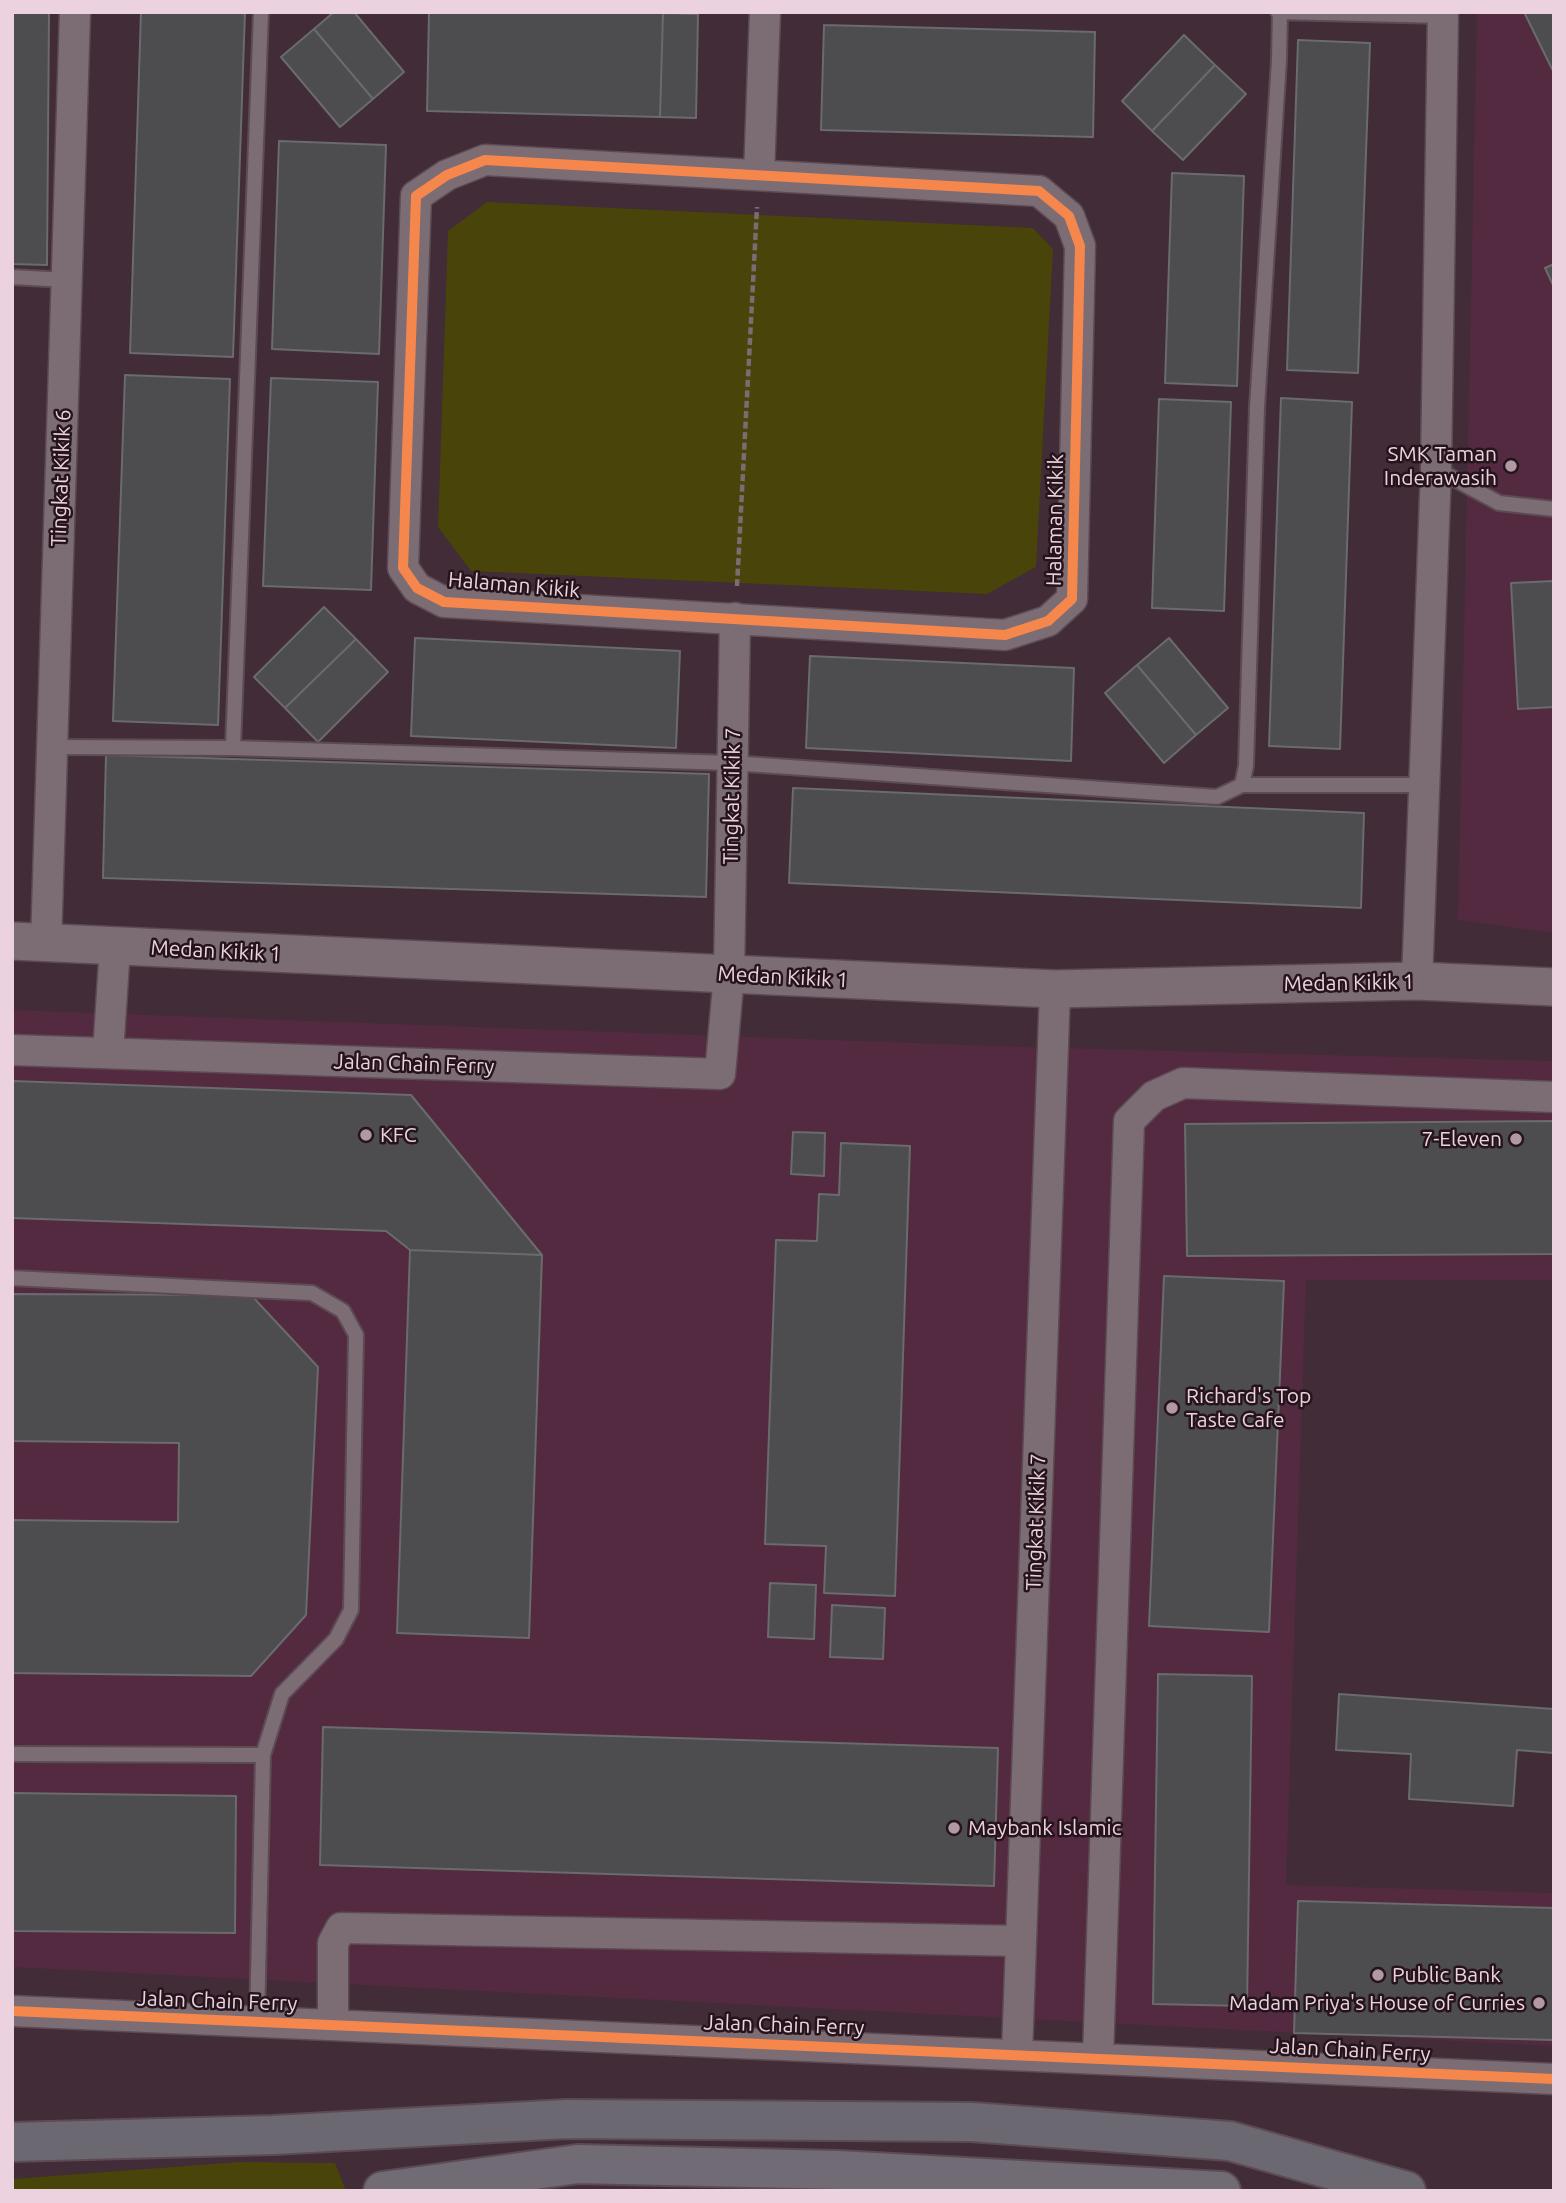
<!DOCTYPE html>
<style>
body{margin:0}
#map{position:relative;width:1566px;height:2203px;overflow:hidden;background:#412c37;font-family:Ubuntu,sans-serif}
canvas{display:block}
.frame{position:absolute;inset:0;border:14px solid #ebd2de;pointer-events:none}
</style>
<div id="map">
<canvas width="1566" height="2203"></canvas>
<div class="frame"></div>
</div>
<script>
const c = document.querySelector('canvas').getContext('2d');
c.lineJoin = 'round';
function paint(path, color) {
  c.fillStyle = color;
  c.fill(path, 'evenodd');
}
function shape(rows) {
  const path = new Path2D();
  for (const r of rows) {
    path.moveTo(r[0], r[1]);
    for (let i = 2; i < r.length; i += 2) path.lineTo(r[i], r[i + 1]);
  }
  return path;
}
function stroke(path, color, width, dash) {
  c.strokeStyle = color;
  c.lineWidth = width;
  c.lineCap = dash ? 'butt' : 'round';
  c.setLineDash(dash || []);
  c.stroke(path);
}
function write(font, color, halo, rows, align = 'center') {
  c.font = font + ' Ubuntu,sans-serif';
  c.lineWidth = 5;
  c.setLineDash([]);
  c.textBaseline = 'middle';
  c.strokeStyle = halo;
  c.fillStyle = color;
  for (const [text, x, y, turn = 0] of rows) {
    c.save();
    c.translate(x, y);
    c.rotate((+turn || 0) * Math.PI / 180);
    c.textAlign = isNaN(turn) ? turn : align;
    if (halo) c.strokeText(text, 0, 0);
    c.fillText(text, 0, 0);
    c.restore();
  }
}
const built = shape([
 [1477,12,1554,12,1554,933,1458,920],
 [12,1010,1024,1047,1554,1061,1554,1280,1306,1280,1286,1885,1554,1893,1554,2046,12,1967]
]);
const green = shape([
 [487,202,1033,228,1053,249,1036,567,987,594,471,571,438,527,448,231],
 [240,2162,335,2163,346,2191,12,2191,12,2179]
]);
const building = shape([
 [12,12,49,12,47,265,12,264,12,12],
 [141,12,245,12,233,357,130,353,141,12],
 [334,12,354,12,404,72,373,99,314,29,334,12],
 [429,12,663,13,660,117,427,111,429,12],
 [1524,12,1554,12,1554,73,1524,12],
 [663,13,698,14,696,118,660,117,663,13],
 [824,25,1095,32,1093,137,821,130,824,25],
 [314,29,373,99,340,127,281,57,314,29],
 [1184,35,1215,65,1152,131,1122,101,1184,35],
 [1298,40,1370,43,1358,373,1287,370,1298,40],
 [1215,65,1246,94,1183,160,1152,131,1215,65],
 [279,141,386,145,379,354,272,349,279,141],
 [1172,173,1244,176,1237,386,1165,383,1172,173],
 [1554,264,1554,287,1545,268,1554,264],
 [125,375,230,379,218,725,113,721,125,375],
 [271,378,378,382,371,590,263,586,271,378],
 [1281,398,1352,402,1340,749,1269,746,1281,398],
 [1159,399,1231,402,1224,611,1152,608,1159,399],
 [1554,581,1554,707,1518,709,1511,583,1554,581],
 [324,607,356,639,285,708,254,677,324,607],
 [415,638,680,651,676,748,411,736,415,638],
 [1169,638,1228,708,1196,735,1137,665,1169,638],
 [356,639,388,672,318,742,285,708,356,639],
 [810,656,1074,668,1071,761,806,748,810,656],
 [1137,665,1196,735,1164,763,1105,693,1137,665],
 [106,755,709,774,706,897,103,878,106,755],
 [793,788,1364,813,1361,908,789,883,793,788],
 [12,1081,411,1095,542,1255,410,1250,386,1231,12,1218,12,1081],
 [1554,1121,1554,1254,1187,1256,1185,1124,1554,1121],
 [793,1132,825,1133,824,1176,791,1174,793,1132],
 [841,1143,910,1146,895,1596,824,1593,826,1546,765,1544,776,1240,817,1241,819,1194,839,1195,841,1143],
 [410,1250,542,1255,529,1638,397,1633,410,1250],
 [1164,1276,1284,1281,1269,1632,1149,1626,1164,1276],
 [12,1294,251,1295,318,1367,306,1615,251,1676,12,1673,12,1520,178,1522,179,1443,12,1441,12,1294],
 [770,1583,816,1585,814,1639,768,1637,770,1583],
 [832,1605,885,1608,883,1659,830,1657,832,1605],
 [1158,1674,1252,1676,1247,2006,1153,2004,1158,1674],
 [1339,1694,1554,1709,1554,1753,1517,1750,1513,1806,1409,1799,1411,1754,1336,1750,1339,1694],
 [323,1727,998,1748,994,1886,320,1865,323,1727],
 [12,1793,236,1796,235,1933,12,1931,12,1793],
 [1298,1901,1554,1908,1554,2040,1294,2033,1298,1901]
]);
const path = shape([
 [737,586,757,207]
]);
const service = shape([
 [1278,12,1443,16],
 [12,277,66,280],
 [1436,469,1499,503,1554,509],
 [53,747,233,748,732,763,1217,797,1242,785,1246,766,1257,407,1279,60,1280,12],
 [233,748,261,12],
 [1242,785,1423,785],
 [12,1278,312,1293,343,1311,356,1335,351,1610,336,1639,282,1694,263,1755,257,2022],
 [12,1754,263,1755]
]);
const minor = shape([
 [485,160,1039,191,1069,216,1080,246,1072,599,1048,621,1005,635,444,602,417,588,403,568,416,196,447,175,485,160],
 [759,175,765,12],
 [46,944,75,12],
 [1417,981,1436,469,1443,12],
 [12,1050,720,1074,729,975,735,618],
 [108,1053,115,947],
 [12,2011,1554,2079],
 [333,2025,333,1943,341,1928,1021,1941],
 [1017,2054,1055,989],
 [1098,2058,1129,1121,1154,1096,1183,1083,1554,1097]
]);
const tertiary = shape([
 [12,941,1055,989,1417,981,1554,987]
]);
const trunk = shape([
 [383,2191,578,2164,838,2170,1221,2191]
]);
const motorway = shape([
 [12,2142,273,2135,567,2119,971,2122,1230,2141,1406,2191]
]);
const cycleway = shape([
 [485,160,1039,191,1069,216,1080,246,1072,599,1048,621,1005,635,444,602,417,588,403,568,416,196,447,175,485,160],
 [12,2011,1554,2079]
]);
const markers = [
 [1511,466,7,"#b098a4"],
 [366,1135,7,"#b098a4"],
 [1516,1139,7,"#b098a4"],
 [1172,1408,7,"#b098a4"],
 [954,1828,7,"#b098a4"],
 [1378,1975,7,"#b098a4"],
 [1539,2003,7,"#b098a4"]
];
const poiNames = [
 ["SMK Taman",1497,454,"right"],
 ["Inderawasih",1497,478,"right"],
 ["KFC",380,1135],
 ["7-Eleven",1502,1139,"right"],
 ["Richard's Top",1186,1396],
 ["Taste Cafe",1186,1420],
 ["Maybank Islamic",968,1828],
 ["Public Bank",1392,1975],
 ["Madam Priya's House of Curries",1525,2003,"right"]
];
const streetNames = [
 ["Tingkat Kikik 6",61,478,-88],
 ["Halaman Kikik",1055,520,-89],
 ["Halaman Kikik",514,585,5],
 ["Tingkat Kikik 7",732,796,-89],
 ["Medan Kikik 1",216,951,3],
 ["Medan Kikik 1",783,977,3],
 ["Medan Kikik 1",1349,983,-1],
 ["Jalan Chain Ferry",414,1064,2],
 ["Tingkat Kikik 7",1036,1522,-88],
 ["Jalan Chain Ferry",217,2001,2],
 ["Jalan Chain Ferry",784,2025,2],
 ["Jalan Chain Ferry",1350,2050,3]
];
paint(built, '#532a40');
paint(green, '#48440a');
paint(building, '#4d4c4e');
stroke(building, '#6a6b6c', 2);
stroke(service, '#5d4b54', 18);
stroke(minor, '#5d4b54', 33);
stroke(tertiary, '#5d4b54', 40);
stroke(trunk, '#5d4b54', 42);
stroke(motorway, '#5d4b54', 42);
stroke(path, '#7a6c72', 4.5, [7, 3.5]);
stroke(service, '#7c6c74', 14);
stroke(minor, '#7c6c74', 30);
stroke(tertiary, '#7c6c74', 37);
stroke(trunk, '#706b75', 38);
stroke(motorway, '#6b6872', 38);
stroke(cycleway, '#f5874c', 10);
for (const [x, y, r, color] of markers) {
  const dot = new Path2D();
  dot.arc(x, y, r, 0, 2 * Math.PI);
  c.fillStyle = color;
  c.fill(dot);
  stroke(dot, '#25141c', 2.5);
}
write('21px', '#ebd2de', '#25141c', poiNames, 'left');
write('21px', '#ebd2de', '#25141c', streetNames);
</script>
